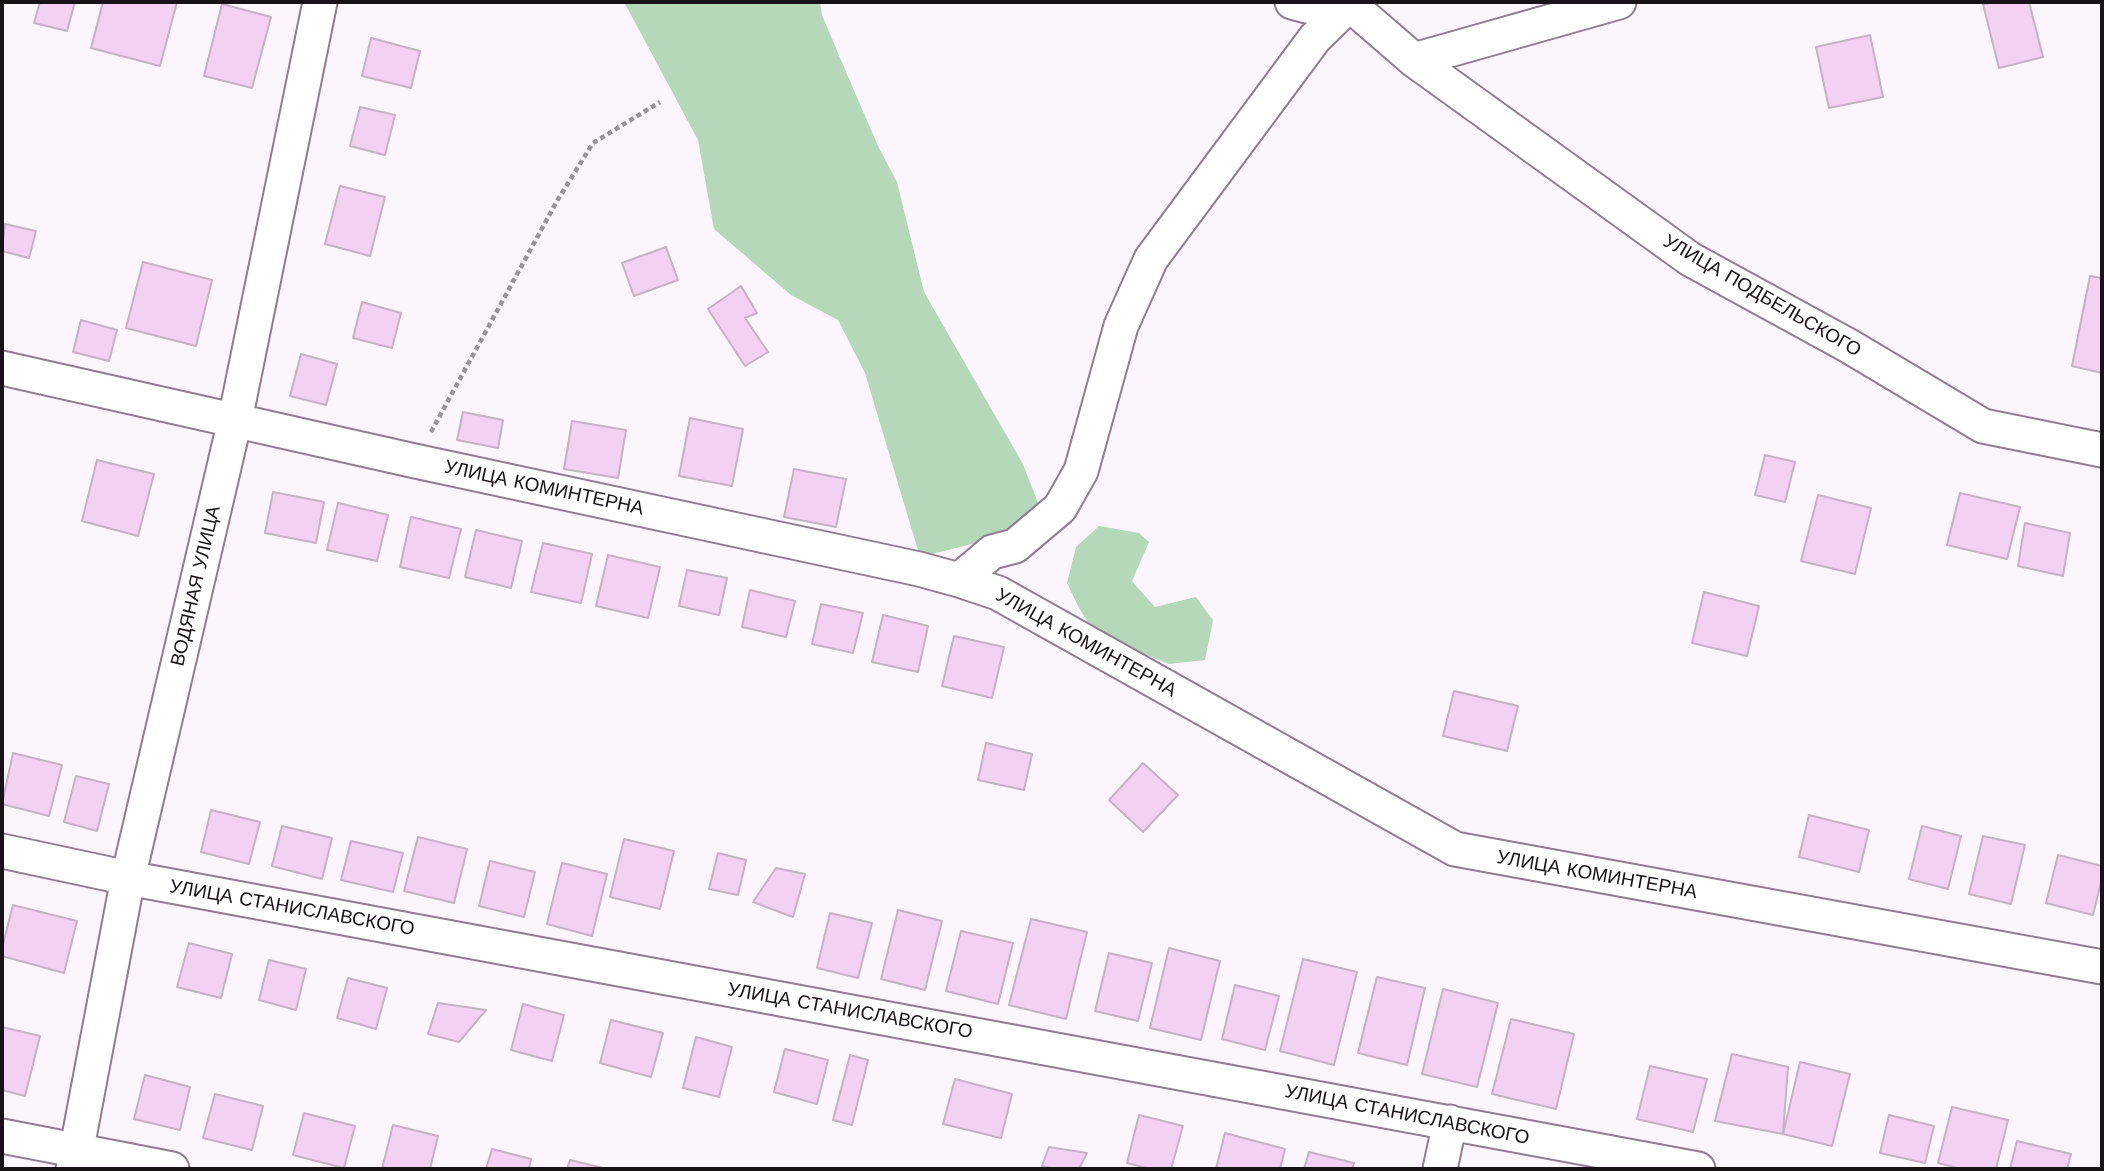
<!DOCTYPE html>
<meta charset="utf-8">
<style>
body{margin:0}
#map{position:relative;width:2104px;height:1171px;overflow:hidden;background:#fdf5fd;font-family:"Work Sans",sans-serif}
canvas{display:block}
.frame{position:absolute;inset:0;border:4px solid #191219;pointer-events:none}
</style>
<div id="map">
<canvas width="2104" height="1171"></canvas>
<div class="frame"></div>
</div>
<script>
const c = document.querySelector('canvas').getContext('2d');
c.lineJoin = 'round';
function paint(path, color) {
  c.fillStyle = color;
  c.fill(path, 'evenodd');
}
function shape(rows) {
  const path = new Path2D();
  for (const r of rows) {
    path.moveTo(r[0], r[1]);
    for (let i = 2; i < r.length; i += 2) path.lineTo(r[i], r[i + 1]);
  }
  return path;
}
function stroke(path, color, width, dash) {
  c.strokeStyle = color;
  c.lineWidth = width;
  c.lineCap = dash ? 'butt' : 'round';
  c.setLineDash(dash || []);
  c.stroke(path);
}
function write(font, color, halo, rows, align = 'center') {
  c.font = font + ' "Work Sans",sans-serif';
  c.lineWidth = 6;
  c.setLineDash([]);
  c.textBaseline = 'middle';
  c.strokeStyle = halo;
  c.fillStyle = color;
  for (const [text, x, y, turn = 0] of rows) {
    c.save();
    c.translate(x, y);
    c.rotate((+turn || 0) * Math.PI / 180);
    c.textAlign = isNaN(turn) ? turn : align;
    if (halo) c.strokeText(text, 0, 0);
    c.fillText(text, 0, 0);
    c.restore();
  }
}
const green = shape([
 [624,2,820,2,822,15,846,72,879,148,897,182,924,292,1023,464,1050,534,972,544,920,557,865,373,838,320,791,295,714,229,698,140],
 [1099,526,1139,533,1149,542,1132,581,1155,607,1196,597,1213,620,1205,660,1169,664,1095,634,1079,608,1067,583,1076,547]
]);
const building = shape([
 [40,2,75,2,67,31,34,23,40,2],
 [103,2,177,2,160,66,91,48,103,2],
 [1993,2,2029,2,2043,57,1999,68,1983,4,1993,2],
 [222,4,271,17,252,88,204,76,222,4],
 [1870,35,1883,97,1829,108,1816,47,1870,35],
 [371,38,420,51,411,88,362,76,371,38],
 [360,107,395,115,385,155,350,146,360,107],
 [340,186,385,197,370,256,325,244,340,186],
 [5,224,36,231,29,258,2,251,5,224],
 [666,247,678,280,634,296,622,263,666,247],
 [143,262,212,280,196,346,126,328,143,262],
 [2090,276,2102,278,2102,373,2072,366,2090,276],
 [741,286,757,313,745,318,768,352,745,366,708,309,741,286],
 [362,302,401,313,392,348,353,338,362,302],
 [81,320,117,330,109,361,73,352,81,320],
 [301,354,337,364,326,405,290,396,301,354],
 [463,412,503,420,498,448,457,440,463,412],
 [690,418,743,429,732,486,679,476,690,418],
 [572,421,626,430,618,478,564,469,572,421],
 [1765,455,1795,462,1785,502,1755,495,1765,455],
 [97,460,154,474,138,536,82,521,97,460],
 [794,469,846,479,836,527,784,517,794,469],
 [273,492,324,502,316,543,265,533,273,492],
 [1960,493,2020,507,2007,559,1947,545,1960,493],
 [1818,495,1871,508,1855,574,1801,561,1818,495],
 [338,503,388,515,377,561,327,550,338,503],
 [411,517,461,529,449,578,400,567,411,517],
 [2025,523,2070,533,2063,576,2018,566,2025,523],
 [476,530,522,541,511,588,465,577,476,530],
 [543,543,592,554,581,603,531,592,543,543],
 [608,555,660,567,648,618,596,606,608,555],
 [687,570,727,578,719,615,679,606,687,570],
 [750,590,795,601,786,637,742,627,750,590],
 [1704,592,1759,606,1747,656,1692,643,1704,592],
 [821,604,863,613,853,653,812,644,821,604],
 [883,615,928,626,918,672,872,662,883,615],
 [954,636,1004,647,992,698,942,686,954,636],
 [1454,691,1518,706,1507,751,1443,736,1454,691],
 [986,743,1032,754,1024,790,978,780,986,743],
 [13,753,62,765,49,816,2,804,13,753],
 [1143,763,1178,795,1143,832,1109,800,1143,763],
 [76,776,109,784,97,831,64,822,76,776],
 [211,810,260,822,249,864,201,852,211,810],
 [1809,815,1869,830,1859,872,1799,857,1809,815],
 [282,826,332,838,322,879,272,866,282,826],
 [1922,826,1961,836,1948,889,1909,879,1922,826],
 [1983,836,2025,845,2011,904,1969,894,1983,836],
 [418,837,467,849,454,903,404,891,418,837],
 [624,839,674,851,660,909,610,897,624,839],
 [351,841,403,853,393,892,341,880,351,841],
 [718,853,746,860,738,895,709,889,718,853],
 [2058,855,2102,866,2102,878,2093,915,2046,903,2058,855],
 [490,861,535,872,524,917,479,906,490,861],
 [562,863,607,874,592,936,547,924,562,863],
 [776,868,805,874,793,917,753,902,776,868],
 [13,905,77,921,64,973,2,956,2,948,13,905],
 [898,910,942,921,925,990,881,979,898,910],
 [830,913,872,923,858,978,817,968,830,913],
 [1031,919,1087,932,1066,1019,1009,1005,1031,919],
 [961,931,1013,943,998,1004,946,991,961,931],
 [189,943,232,954,221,998,177,987,189,943],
 [1169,948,1220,961,1201,1040,1150,1028,1169,948],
 [1109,953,1152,963,1138,1021,1095,1011,1109,953],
 [1303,959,1357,972,1334,1065,1280,1051,1303,959],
 [269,960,306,969,296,1010,259,1000,269,960],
 [1377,977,1425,988,1407,1065,1358,1053,1377,977],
 [348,978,387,988,376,1029,337,1018,348,978],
 [1235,985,1279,996,1265,1050,1222,1039,1235,985],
 [1443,989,1498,1003,1477,1087,1422,1074,1443,989],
 [438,1003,486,1010,459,1042,428,1034,438,1003],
 [523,1004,564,1015,552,1061,511,1050,523,1004],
 [1511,1019,1574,1034,1556,1109,1492,1094,1511,1019],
 [611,1020,663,1033,651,1077,600,1063,611,1020],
 [2,1027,40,1036,25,1096,2,1090,2,1027],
 [696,1037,732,1047,719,1097,683,1088,696,1037],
 [785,1049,828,1060,817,1104,774,1092,785,1049],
 [1732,1054,1788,1067,1783,1134,1715,1121,1732,1054],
 [850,1055,868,1060,852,1125,833,1120,850,1055],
 [1800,1062,1850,1074,1832,1146,1783,1134,1800,1062],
 [1650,1066,1707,1079,1693,1132,1637,1119,1650,1066],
 [145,1075,190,1087,180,1130,134,1119,145,1075],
 [955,1079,1012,1094,1001,1138,943,1124,955,1079],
 [215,1094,263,1106,252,1150,203,1138,215,1094],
 [1952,1107,2008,1120,1996,1169,1962,1169,1938,1163,1952,1107],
 [304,1113,355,1126,344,1168,293,1155,304,1113],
 [1139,1115,1183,1126,1171,1169,1150,1169,1127,1163,1139,1115],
 [1889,1115,1934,1126,1925,1163,1880,1153,1889,1115],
 [393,1125,438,1136,430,1169,382,1169,393,1125],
 [1225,1133,1285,1149,1280,1169,1216,1169,1225,1133],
 [2017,1141,2071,1154,2067,1169,2010,1169,2017,1141],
 [1049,1147,1087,1153,1079,1169,1054,1169,1042,1166,1049,1147],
 [492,1149,531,1159,529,1169,486,1169,492,1149],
 [1309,1152,1354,1163,1352,1169,1304,1169,1309,1152],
 [570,1160,607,1169,567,1169,570,1160]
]);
const path = shape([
 [431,432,557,201,593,143,660,102]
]);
const minor = shape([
 [1292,2,1307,6,1349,5],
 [1347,2,1414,60,1690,259,1849,346,1983,426,2102,450],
 [1414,60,1619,2],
 [2,368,415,461,919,569,959,580,998,593,1455,849,2102,967],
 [959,580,992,552,1015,546,1060,508,1081,471,1121,326,1151,259,1315,38,1349,5],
 [2,851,128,878,1698,1169],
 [2,1136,172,1169],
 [73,1169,128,878,235,420,320,2],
 [1440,1169,1450,1122]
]);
const streetNames = [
 ["УЛИЦА ПОДБЕЛЬСКОГО",1762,296,30],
 ["УЛИЦА КОМИНТЕРНА",544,488,12],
 ["ВОДЯНАЯ УЛИЦА",196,586,-77],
 ["УЛИЦА КОМИНТЕРНА",1086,643,29],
 ["УЛИЦА КОМИНТЕРНА",1597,875,10],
 ["УЛИЦА СТАНИСЛАВСКОГО",292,908,10],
 ["УЛИЦА СТАНИСЛАВСКОГО",850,1011,10],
 ["УЛИЦА СТАНИСЛАВСКОГО",1407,1115,11]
];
paint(green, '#b5d7ba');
paint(building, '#f3d1f3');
stroke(building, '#c5b2c5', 2);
stroke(minor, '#8f7e90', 37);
stroke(path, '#9a929a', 4.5, [5, 3.5]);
stroke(minor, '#fff', 33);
write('19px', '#191219', '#fff', streetNames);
</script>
